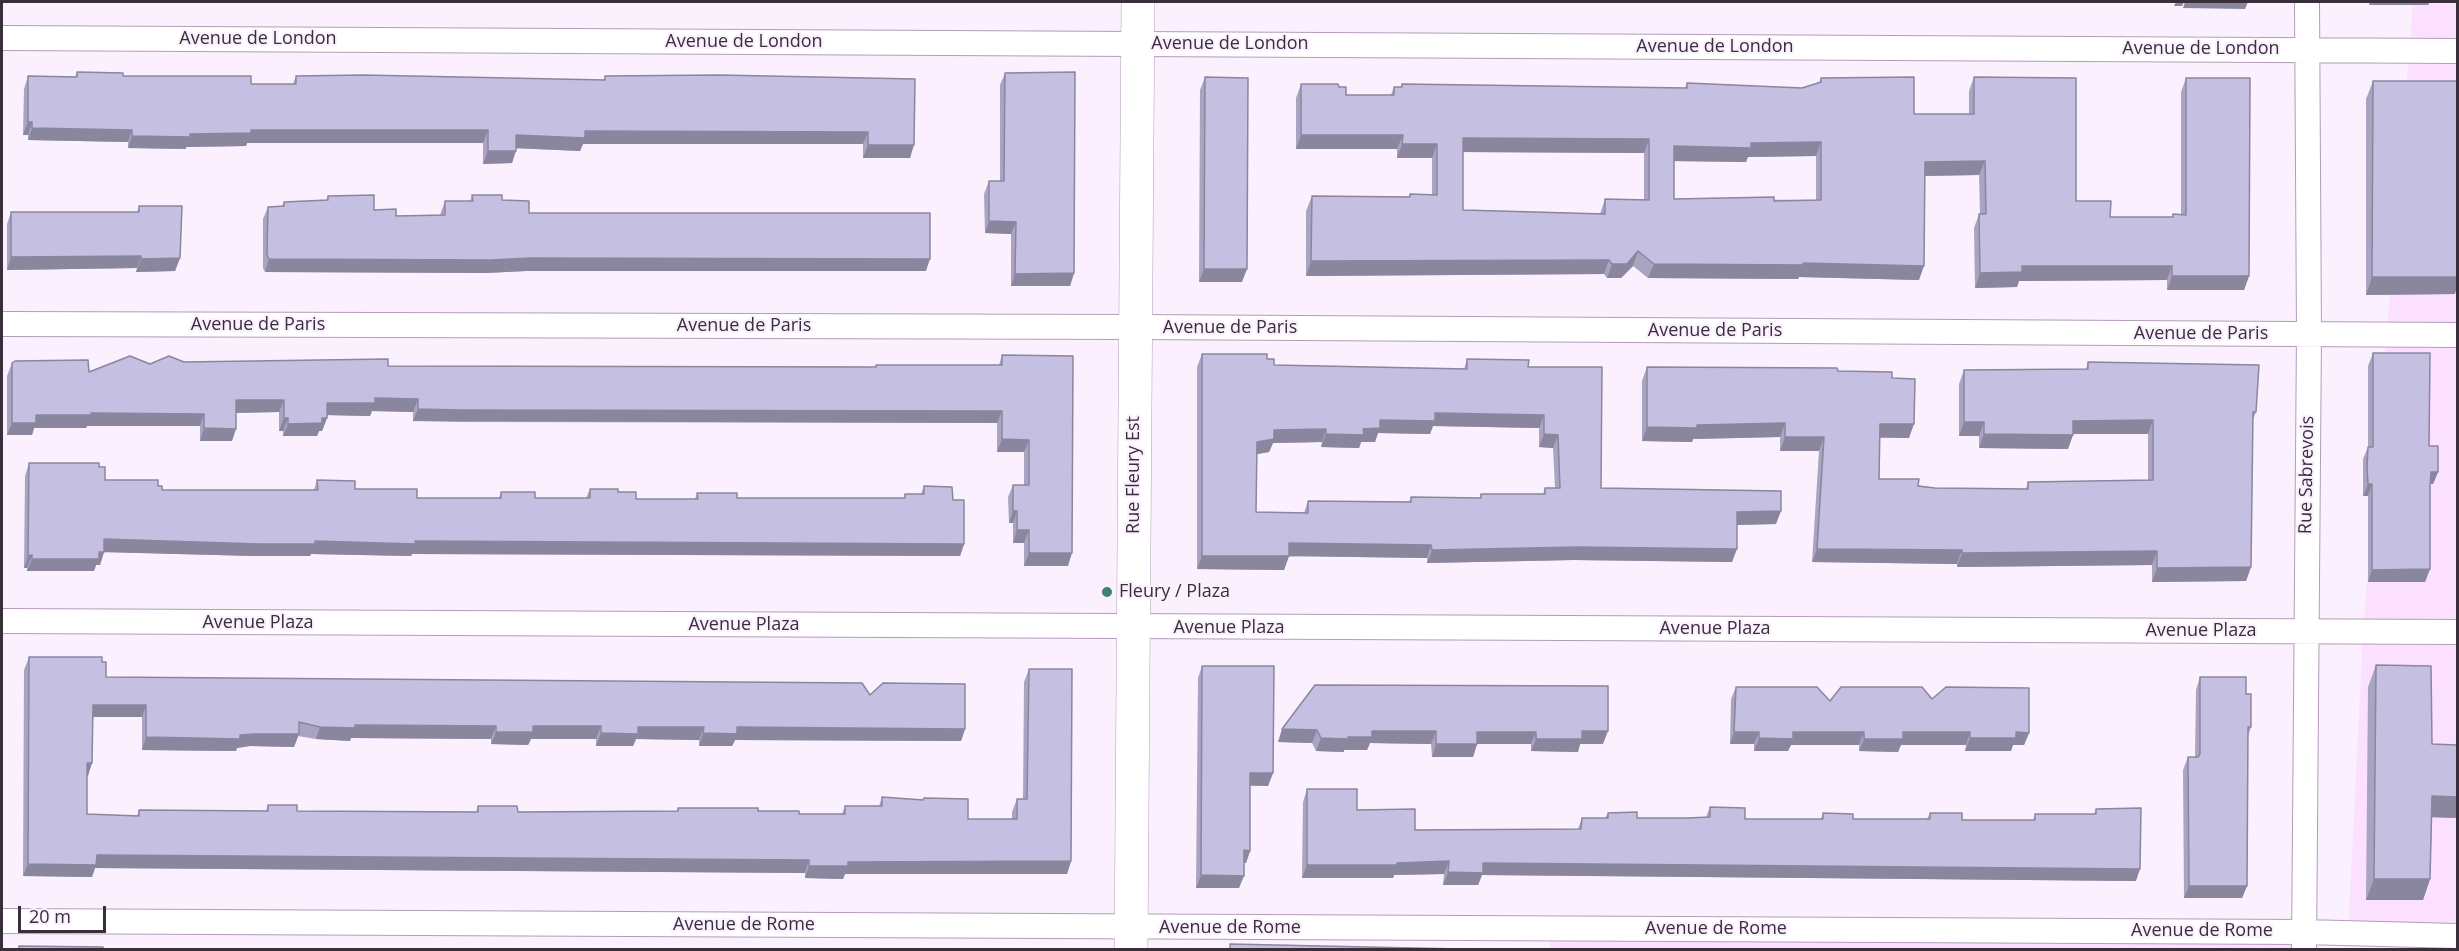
<!DOCTYPE html>
<style>
body{margin:0}
#map{position:relative;width:2459px;height:951px;overflow:hidden;background:#fbf0fd;font-family:"Open Sans",sans-serif}
canvas{display:block}
.frame{position:absolute;inset:0;border:3px solid #392f3b;pointer-events:none}
.scale{position:absolute;left:18px;top:906px;width:88px;height:27px;box-sizing:border-box;border:3px solid #392f3b;border-top:0;padding-left:8px;font-size:18px;line-height:21px;white-space:nowrap;color:#392f3b;-webkit-text-stroke:4px #fbf0fd;paint-order:stroke}
</style>
<div id="map">
<canvas width="2459" height="951"></canvas>
<div class="frame"></div>
<div class="scale">20 m</div>
</div>
<script>
const c = document.querySelector('canvas').getContext('2d');
c.lineJoin = 'round';
function paint(path, color) {
  c.fillStyle = color;
  c.fill(path, 'evenodd');
}
function shape(rows) {
  const path = new Path2D();
  for (const r of rows) {
    path.moveTo(r[0], r[1]);
    for (let i = 2; i < r.length; i += 2) path.lineTo(r[i], r[i + 1]);
  }
  return path;
}
function stroke(path, color, width, dash) {
  c.strokeStyle = color;
  c.lineWidth = width;
  c.lineCap = dash ? 'butt' : 'round';
  c.setLineDash(dash || []);
  c.stroke(path);
}
function write(font, color, halo, rows, align = 'center') {
  c.font = font + ' "Open Sans",sans-serif';
  c.lineWidth = 4.5;
  c.setLineDash([]);
  c.textBaseline = 'middle';
  c.strokeStyle = halo;
  c.fillStyle = color;
  for (const [text, x, y, turn = 0] of rows) {
    c.save();
    c.translate(x, y);
    c.rotate((+turn || 0) * Math.PI / 180);
    c.textAlign = isNaN(turn) ? turn : align;
    if (halo) c.strokeText(text, 0, 0);
    c.fillText(text, 0, 0);
    c.restore();
  }
}
const built = shape([
 [2413,2,2457,2,2457,936,2348,934,2363,632],
 [1549,931,2304,932,2304,949,1550,950]
]);
const street = shape([
 [2,38,2458,51],
 [2,324,1134,327,2458,335],
 [2,621,2458,632],
 [2,921,2304,932,2458,936],
 [2304,950,2309,334,2307,2]
]);
const secondary = shape([
 [1131,950,1138,2]
]);
const wall = shape([
 [77,72,123,76,251,84,293,84,296,76,604,80,605,76,915,79,910,158,863,158,863,144,583,144,580,151,516,148,512,163,483,164,483,143,247,143,246,146,186,147,186,149,128,148,128,142,28,140,28,135,23,135,24,89,28,76,75,77],
 [1005,73,1074,273,1070,286,1011,286,1011,234,985,233,984,194,989,181,1000,181,1000,85],
 [1205,77,1242,282,1199,282,1200,90],
 [1974,77,2076,201,2110,217,2172,217,2173,214,2181,215,2181,92,2186,78,2249,276,2244,290,2167,290,2167,280,2019,281,2017,287,1975,288,1974,228,1979,214,1980,214,1979,175,1925,176,1919,280,1799,277,1798,279,1648,278,1633,266,1621,278,1607,278,1604,274,1306,276,1306,211,1312,196,1409,197,1410,194,1432,195,1432,158,1397,158,1397,149,1296,149,1296,98,1301,84,1339,87,1346,95,1391,95,1394,87,1401,87,1402,84,1685,88,1687,83,1802,88,1819,83,1821,78,1914,114,1969,114,1969,91],
 [1463,152,1644,153,1644,200,1605,199,1600,214,1463,210],
 [1816,156,1816,200,1674,199,1674,161,1746,162,1748,157],
 [2373,81,2455,294,2366,295,2366,99],
 [472,195,502,200,529,213,926,271,526,271,486,273,265,272,263,268,263,219,268,207,282,206,284,202,326,200,328,196,396,216,440,215,445,201,470,201],
 [139,206,180,258,175,271,136,272,137,268,7,270,7,224,11,212,137,212],
 [2373,353,2429,446,2438,472,2433,484,2430,484,2430,569,2425,582,2368,582,2368,496,2363,496,2363,459,2368,447,2368,366],
 [1202,354,1267,359,1274,365,1464,369,1467,359,1528,367,1601,488,1776,524,1737,525,1732,562,1574,560,1427,563,1427,558,1289,556,1284,570,1197,569,1197,367],
 [1433,426,1539,428,1539,447,1553,448,1555,488,1545,488,1543,494,1481,494,1480,498,1411,497,1409,502,1308,501,1304,513,1256,512,1257,454,1269,452,1273,443,1322,442,1321,447,1359,448,1361,442,1375,442,1378,433,1430,434],
 [1002,355,1068,566,1024,566,1024,543,1013,543,1013,523,1009,523,1008,497,1013,485,1024,485,1024,452,997,452,997,423,456,422,413,421,413,412,372,411,370,416,327,415,327,418,322,431,319,431,317,436,283,436,283,431,279,431,279,412,236,413,232,441,200,441,200,426,87,426,86,428,34,428,32,435,7,435,7,376,12,363,89,372,150,364,184,362,388,366,875,367,876,365,999,365],
 [2088,362,2256,412,2253,420,2251,567,2246,581,2152,582,2152,565,1957,567,1957,564,1812,562,1819,451,1780,451,1780,437,1693,439,1692,442,1642,441,1642,381,1647,367,1838,371,1892,378,1909,438,1880,438,1879,479,1935,488,2026,489,2028,482,2148,480,2148,434,2073,434,2068,449,1979,448,1979,436,1959,436,1959,384,1964,370,2086,369],
 [29,463,99,467,105,480,158,486,162,490,314,490,317,480,355,489,417,498,499,498,501,492,535,498,586,498,590,489,618,492,636,499,695,499,697,493,737,498,904,498,905,494,921,494,924,486,953,500,964,544,960,556,412,554,411,556,311,554,310,556,254,556,104,552,100,565,96,565,94,571,27,571,27,568,24,568,25,476],
 [29,657,102,662,106,677,870,695,965,729,961,741,735,740,732,746,699,746,699,740,636,739,633,746,596,746,596,739,531,739,528,745,491,744,491,739,351,738,350,741,316,739,298,736,294,747,250,746,237,748,236,751,142,750,142,717,93,717,92,763,87,776,87,814,137,816,139,810,266,811,268,805,297,811,476,812,478,806,518,812,677,811,678,808,758,811,799,814,842,814,845,806,879,806,882,797,968,819,1012,819,1012,812,1017,799,1023,799,1024,682,1029,669,1071,861,1067,874,845,874,843,879,805,878,805,873,95,868,92,877,23,876,24,670],
 [2376,665,2432,744,2457,745,2457,818,2432,817,2430,879,2423,900,2366,900,2368,687],
 [1202,666,1273,773,1268,786,1250,786,1250,851,1246,863,1244,863,1239,888,1196,888,1198,678],
 [2200,677,2246,694,2251,727,2248,736,2247,886,2242,898,2184,898,2183,770,2188,757,2195,757,2196,690],
 [1315,685,1603,744,1580,744,1578,752,1531,751,1531,744,1477,744,1473,757,1432,757,1431,744,1370,743,1367,750,1344,750,1344,752,1316,751,1312,743,1278,742],
 [1736,687,1830,701,1932,699,2029,733,2024,745,2013,745,2011,751,1965,751,1966,745,1901,745,1898,752,1859,751,1859,745,1791,745,1788,751,1754,751,1754,744,1730,744,1731,699],
 [1307,789,1357,810,1415,830,1578,829,1582,818,1605,818,1608,813,1637,818,1687,818,1706,817,1710,807,1745,819,1821,819,1823,813,1853,819,1927,819,1930,813,1962,820,2033,820,2035,814,2094,814,2096,809,2136,881,1482,875,1478,885,1443,885,1444,874,1394,875,1393,878,1302,878,1303,802]
]);
const shadedWall = shape([
 [1773,2,2015,2,2014,3],
 [2176,2,2184,2,2182,6,2174,6],
 [2185,2,2248,2,2245,9,2183,8],
 [2370,2,2430,2,2428,5,2369,5],
 [28,122,32,122,28,135,23,135],
 [32,128,132,130,128,142,28,140],
 [251,130,488,130,483,143,247,143,246,146,186,147,186,149,128,148,132,136,190,134],
 [585,131,868,132,863,144,583,144,580,151,511,148,516,135],
 [1301,135,1403,135,1397,149,1296,149],
 [1463,138,1649,139,1644,153,1458,152],
 [1821,142,1816,156,1748,157,1746,162,1668,161,1674,146,1751,143],
 [1402,144,1437,144,1432,158,1397,158],
 [868,145,914,145,910,158,863,158],
 [488,151,516,151,512,163,483,164],
 [1985,161,1979,175,1920,176,1925,162],
 [989,221,1016,222,1011,234,985,233],
 [1638,251,1633,266,1621,278,1607,278,1612,264],
 [141,256,137,268,7,270,11,257],
 [180,258,175,271,136,272,141,259],
 [531,258,930,259,926,271,526,271,486,273,265,272,269,259],
 [1609,260,1604,274,1306,276,1311,261],
 [1803,263,1924,266,1919,280,1799,277,1798,279,1648,278,1654,264],
 [2022,266,2172,266,2167,280,2019,281,2017,287,1975,288,1980,273],
 [1204,269,1247,269,1242,282,1199,282],
 [1074,273,1070,286,1011,286,1015,274],
 [2172,276,2249,276,2244,290,2167,290],
 [2372,277,2457,277,2457,287,2455,294,2366,295],
 [375,398,418,399,413,412,372,411,370,416,322,415,327,403],
 [236,400,284,400,279,412,231,413],
 [418,409,1002,411,997,423,413,421],
 [91,413,204,414,200,426,87,426,86,428,34,428,32,435,7,435,12,423,36,415],
 [1435,413,1544,415,1539,428,1433,426,1430,434,1378,433,1375,442,1361,442,1359,448,1321,447,1326,434,1363,429,1380,420],
 [284,418,288,418,283,431,279,431],
 [322,418,327,418,322,431,319,431,317,436,283,436,288,424],
 [2153,420,2148,434,2068,434,2073,421],
 [1964,422,1984,422,1979,436,1959,436],
 [1785,423,1780,437,1693,439,1692,442,1642,441,1647,427,1697,425],
 [1880,424,1914,424,1909,438,1875,437],
 [204,428,236,429,232,441,200,441],
 [1326,429,1322,442,1273,443,1269,452,1252,455,1257,442,1274,430],
 [1544,434,1558,435,1553,448,1539,447],
 [1984,434,2073,435,2068,449,1979,448],
 [1785,437,1824,437,1819,451,1780,451],
 [1002,439,1029,440,1024,452,997,452],
 [2431,472,2438,472,2433,484,2427,484],
 [2368,484,2372,484,2368,496,2363,496],
 [1013,511,1017,511,1013,523,1009,523],
 [1781,511,1776,524,1732,525,1737,512],
 [1017,530,1029,530,1024,543,1013,543],
 [104,539,315,541,964,544,960,556,412,554,411,556,311,554,310,556,254,556,100,552],
 [1289,543,1431,545,1427,558,1284,556],
 [1579,547,1737,549,1732,562,1574,560,1427,563,1432,550],
 [1817,549,1962,550,1957,564,1812,562],
 [2157,551,2152,565,1957,567,1962,553],
 [104,552,100,565,96,565,94,571,27,571,32,559],
 [1029,553,1072,553,1068,566,1024,566],
 [32,555,27,568,24,568,28,556],
 [1202,556,1289,556,1284,570,1197,569],
 [2251,567,2246,581,2152,582,2157,568],
 [2430,569,2425,582,2368,582,2372,570],
 [93,705,146,705,142,717,88,717],
 [355,725,496,726,491,739,351,738,350,741,316,739,320,727],
 [533,726,601,726,596,739,531,739,528,745,491,744,496,732],
 [638,727,704,727,699,740,636,739,633,746,596,746,601,733],
 [737,727,965,729,961,741,735,740,732,746,699,746,703,733],
 [1282,729,1317,730,1312,743,1278,742],
 [1372,731,1436,731,1431,744,1370,743,1367,750,1344,750,1344,752,1316,751,1321,738,1348,737],
 [1582,731,1608,731,1603,744,1580,744,1578,752,1531,751,1536,739],
 [1477,732,1536,732,1531,744,1473,744],
 [1734,732,1759,732,1754,744,1730,744],
 [1793,732,1864,732,1859,745,1791,745,1788,751,1754,751,1759,738],
 [1903,732,1970,732,1966,745,1901,745,1898,752,1859,751,1864,739],
 [2016,732,2029,733,2024,745,2013,745,2011,751,1965,751,1970,738],
 [254,734,299,734,294,747,250,746,237,748,236,751,142,750,146,737,240,735],
 [1436,744,1477,744,1473,757,1432,757],
 [87,763,92,763,88,776,83,776],
 [1250,773,1273,773,1268,786,1245,785],
 [2432,796,2457,797,2457,818,2424,817],
 [1244,850,1250,851,1246,863,1240,863],
 [97,855,809,860,805,873,95,868,92,877,23,876,28,864],
 [1071,861,1067,874,845,874,843,879,805,878,809,866,848,862],
 [1449,861,1444,874,1394,875,1393,878,1302,878,1307,865],
 [1483,863,2140,869,2136,881,1482,875,1478,885,1443,885,1448,872],
 [1201,875,1244,876,1239,888,1196,888],
 [2374,879,2430,879,2423,900,2366,900],
 [2189,886,2247,886,2242,898,2184,898]
]);
const building = shape([
 [77,72,123,73,123,76,251,76,251,84,296,84,296,76,363,75,605,80,605,76,719,75,915,79,914,145,868,145,868,132,585,131,585,138,516,135,516,151,488,151,488,130,251,130,251,133,190,134,190,137,132,136,132,130,32,128,32,122,28,122,28,76,77,77,77,72],
 [1075,72,1074,273,1015,274,1016,222,989,221,989,181,1004,181,1005,73,1075,72],
 [1205,77,1248,78,1247,269,1204,269,1205,77],
 [1914,77,1914,114,1974,114,1974,77,2076,78,2076,201,2111,201,2110,217,2173,217,2173,214,2186,215,2186,78,2250,78,2249,276,2172,276,2172,266,2022,266,2022,272,1980,273,1979,214,1986,214,1985,161,1925,162,1924,266,1803,263,1803,265,1654,264,1638,251,1627,264,1612,264,1609,260,1311,261,1312,196,1410,197,1410,194,1437,195,1437,144,1402,144,1403,135,1301,135,1301,84,1338,84,1339,87,1346,87,1346,95,1394,95,1394,87,1402,87,1402,84,1687,88,1687,83,1802,88,1821,82,1821,78,1914,77],
 [1463,138,1649,139,1649,200,1605,199,1605,214,1463,210,1463,138],
 [1821,142,1821,200,1774,201,1774,197,1674,199,1674,146,1751,148,1751,143,1821,142],
 [2373,81,2457,81,2457,277,2372,277,2373,81],
 [374,195,374,210,396,209,396,216,445,215,445,201,473,201,472,195,502,195,502,200,529,201,529,213,930,213,930,259,531,258,490,260,269,259,267,255,268,207,284,206,284,202,328,200,328,196,374,195],
 [139,206,182,206,180,258,141,259,141,256,11,257,11,212,139,212,139,206],
 [2373,353,2430,353,2429,446,2438,446,2438,472,2431,472,2430,486,2430,569,2372,570,2372,484,2368,484,2367,467,2368,447,2373,447,2373,353],
 [1202,354,1267,354,1267,359,1274,359,1274,365,1467,369,1467,359,1529,360,1528,367,1602,367,1601,488,1781,491,1781,511,1737,512,1737,549,1579,547,1432,550,1431,545,1289,543,1289,556,1202,556,1202,354],
 [1435,413,1544,415,1544,434,1558,435,1560,488,1545,488,1545,494,1481,494,1481,498,1411,497,1411,502,1308,501,1308,513,1256,512,1257,442,1274,439,1274,430,1326,429,1326,434,1364,435,1363,429,1380,428,1380,420,1435,421,1435,413],
 [1002,355,1073,356,1072,553,1029,553,1029,530,1017,530,1017,511,1013,511,1013,485,1029,485,1029,440,1002,439,1002,411,460,410,418,409,418,399,375,398,375,403,327,403,327,418,322,418,322,423,288,424,288,418,284,418,284,400,236,400,236,429,204,428,204,414,91,413,91,415,36,415,36,423,12,423,12,363,15,361,88,360,89,372,130,356,150,364,169,356,184,362,388,359,388,366,876,367,876,365,1002,365,1002,355],
 [2088,362,2259,365,2256,412,2253,412,2251,567,2157,568,2157,551,1962,553,1962,550,1817,549,1824,437,1785,437,1785,423,1697,425,1697,428,1647,427,1647,367,1837,368,1838,371,1892,372,1892,378,1915,379,1914,424,1880,424,1879,479,1919,479,1918,486,1935,488,2028,489,2028,482,2153,480,2153,420,2073,421,2073,435,1984,434,1984,422,1964,422,1964,370,2088,369,2088,362],
 [29,463,99,463,99,467,105,467,105,480,158,480,158,486,162,486,162,490,318,490,317,480,355,481,355,489,417,489,417,498,501,498,501,492,535,492,535,498,590,498,590,489,618,489,618,492,636,492,636,499,698,499,697,493,737,493,737,498,905,498,905,494,924,494,924,486,952,487,953,500,964,500,964,544,415,541,416,544,315,541,315,544,259,544,104,539,104,552,99,552,99,559,32,559,32,555,28,556,29,463],
 [29,657,102,657,102,662,106,662,106,677,862,683,870,695,883,683,965,684,965,729,737,727,737,734,703,733,704,727,638,727,638,734,601,733,601,726,533,726,533,732,496,732,496,726,355,725,355,728,320,727,299,722,299,734,254,734,240,735,240,739,146,737,146,705,93,705,92,763,87,763,87,814,139,816,139,810,268,811,268,805,297,805,297,811,478,812,478,806,517,806,518,812,678,811,678,808,758,808,758,811,799,811,799,814,845,814,845,806,882,806,882,797,923,800,924,798,968,799,968,819,1017,819,1017,799,1027,799,1029,669,1072,669,1071,861,848,862,848,866,809,866,809,860,97,855,96,865,28,864,29,657],
 [2376,665,2431,666,2432,744,2457,745,2457,797,2432,796,2430,879,2374,879,2376,665],
 [1202,666,1274,666,1273,773,1250,773,1250,851,1244,850,1244,876,1201,875,1202,666],
 [2200,677,2246,677,2246,694,2251,694,2251,727,2248,727,2247,886,2189,886,2188,757,2198,757,2200,754,2200,677],
 [1315,685,1608,686,1608,731,1582,731,1582,739,1536,739,1536,732,1477,732,1477,744,1436,744,1436,731,1372,731,1372,737,1348,737,1348,739,1321,738,1317,730,1282,729,1315,685],
 [1736,687,1817,687,1830,701,1841,687,1922,687,1932,699,1946,687,2029,688,2029,733,2016,732,2016,738,1970,738,1970,732,1903,732,1903,739,1864,739,1864,732,1793,732,1793,739,1759,738,1759,732,1734,732,1736,687],
 [1307,789,1357,789,1357,810,1415,809,1415,830,1581,829,1582,818,1608,818,1608,813,1637,812,1637,818,1687,818,1710,817,1710,807,1745,808,1745,819,1823,819,1823,813,1853,814,1853,819,1930,819,1930,813,1962,813,1962,820,2035,820,2035,814,2096,814,2096,809,2141,808,2140,869,1483,863,1483,873,1448,872,1449,861,1397,863,1397,865,1307,865,1307,789],
 [1230,944,1505,950,1230,950,1230,944],
 [19,946,103,947,103,950,19,950,19,946]
]);
const markers = [
 [1107,592,6,"#3d8276"]
];
const streetNames = [
 ["Avenue de London",258,39],
 ["Avenue de London",744,42],
 ["Avenue de London",1230,44],
 ["Avenue de London",1715,47],
 ["Avenue de London",2201,49],
 ["Avenue de Paris",258,325],
 ["Avenue de Paris",744,326],
 ["Avenue de Paris",1230,328],
 ["Avenue de Paris",1715,331],
 ["Avenue de Paris",2201,334],
 ["Rue Fleury Est",1134,475,-90],
 ["Rue Sabrevois",2307,475,-89],
 ["Avenue Plaza",258,623],
 ["Avenue Plaza",744,625],
 ["Avenue Plaza",1229,628],
 ["Avenue Plaza",1715,629],
 ["Avenue Plaza",2201,631],
 ["Avenue de Rome",744,925],
 ["Avenue de Rome",1230,928],
 ["Avenue de Rome",1716,929],
 ["Avenue de Rome",2202,931]
];
const poiNames = [
 ["Fleury / Plaza",1119,592]
];
paint(built, '#fbe1ff');
stroke(street, '#b49cb9', 26);
stroke(secondary, '#b49cb9', 34);
stroke(street, '#fff', 24);
stroke(secondary, '#fff', 33);
paint(wall, '#a9a4c2');
paint(shadedWall, '#8a869e');
paint(building, '#c5bfe2');
stroke(building, '#8a869e', 1.5);
for (const [x, y, r, color] of markers) {
  const dot = new Path2D();
  dot.arc(x, y, r, 0, 2 * Math.PI);
  c.fillStyle = color;
  c.fill(dot);
  stroke(dot, '#fbf0fd', 2);
}
write('18px', '#392f3b', '#fbf0fd', streetNames);
write('18px', '#392f3b', '#fbf0fd', poiNames, 'left');
</script>
